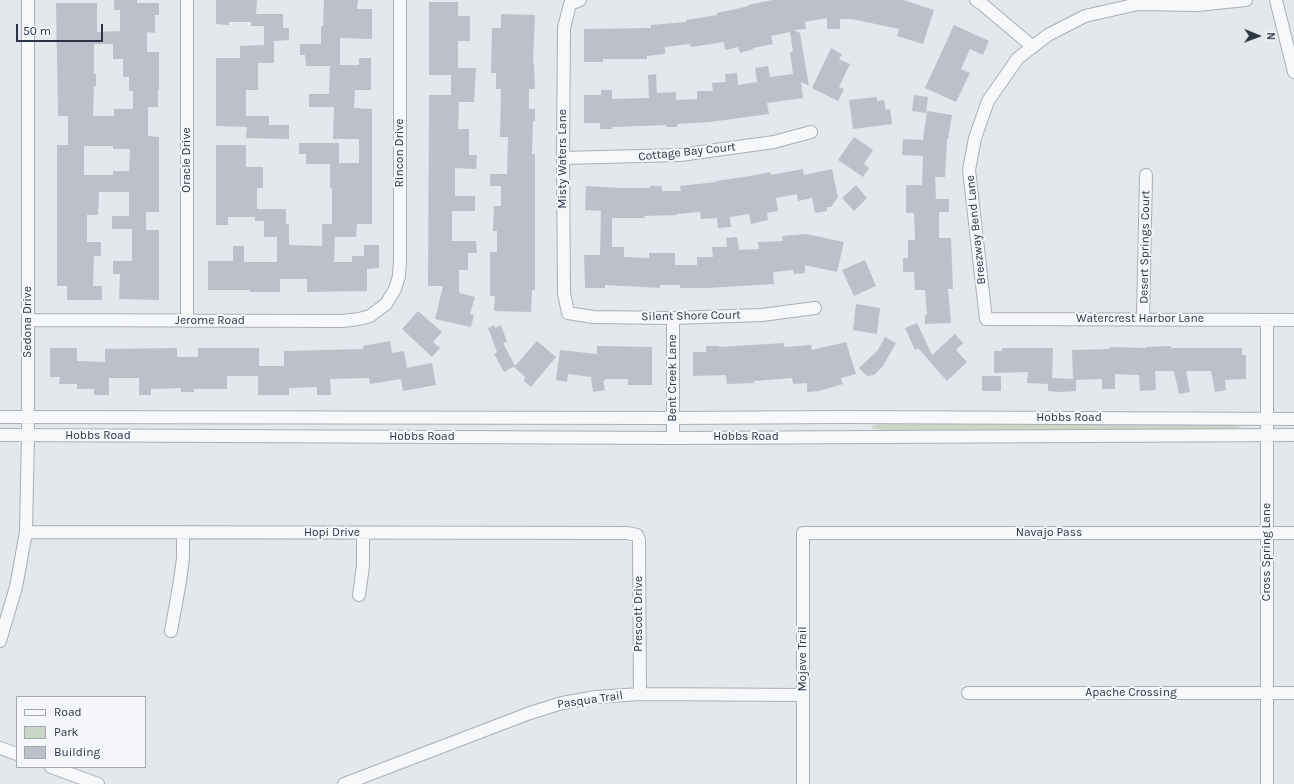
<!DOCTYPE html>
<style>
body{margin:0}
#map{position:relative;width:1294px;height:784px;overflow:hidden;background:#e4e7ec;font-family:Karla,sans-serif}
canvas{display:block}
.legend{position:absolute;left:16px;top:696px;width:130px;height:72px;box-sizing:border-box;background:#f4f6f9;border:1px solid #a4a8b1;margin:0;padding:5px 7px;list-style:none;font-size:12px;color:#2b3445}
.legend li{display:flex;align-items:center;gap:8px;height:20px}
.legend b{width:20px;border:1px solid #a4a8b1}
.north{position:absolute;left:1238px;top:16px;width:40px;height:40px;-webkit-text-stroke:3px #f4f6f9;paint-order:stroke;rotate:91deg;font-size:11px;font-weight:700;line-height:16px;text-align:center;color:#2b3445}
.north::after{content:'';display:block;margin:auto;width:14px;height:18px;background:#2b3445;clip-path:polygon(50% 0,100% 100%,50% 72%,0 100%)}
.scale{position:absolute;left:16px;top:24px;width:87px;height:18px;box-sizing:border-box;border:2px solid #2b3445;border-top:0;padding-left:5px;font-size:12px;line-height:14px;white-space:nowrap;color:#2b3445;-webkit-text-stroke:3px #f4f6f9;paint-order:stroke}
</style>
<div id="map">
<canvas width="1294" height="784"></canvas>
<ul class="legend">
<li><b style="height:5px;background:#f7f8fa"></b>Road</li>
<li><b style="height:11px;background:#c9d6c5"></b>Park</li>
<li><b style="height:11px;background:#bbc0ca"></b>Building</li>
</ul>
<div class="north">N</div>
<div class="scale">50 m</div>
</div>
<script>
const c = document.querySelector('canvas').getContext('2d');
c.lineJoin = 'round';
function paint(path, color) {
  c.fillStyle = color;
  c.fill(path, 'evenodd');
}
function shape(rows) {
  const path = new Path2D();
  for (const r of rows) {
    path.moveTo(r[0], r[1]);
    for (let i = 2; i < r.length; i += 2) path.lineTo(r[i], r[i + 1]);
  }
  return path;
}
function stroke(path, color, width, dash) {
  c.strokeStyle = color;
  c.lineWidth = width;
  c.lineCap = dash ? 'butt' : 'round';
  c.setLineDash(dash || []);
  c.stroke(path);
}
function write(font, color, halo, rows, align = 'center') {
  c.font = font + ' Karla,sans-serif';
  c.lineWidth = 4;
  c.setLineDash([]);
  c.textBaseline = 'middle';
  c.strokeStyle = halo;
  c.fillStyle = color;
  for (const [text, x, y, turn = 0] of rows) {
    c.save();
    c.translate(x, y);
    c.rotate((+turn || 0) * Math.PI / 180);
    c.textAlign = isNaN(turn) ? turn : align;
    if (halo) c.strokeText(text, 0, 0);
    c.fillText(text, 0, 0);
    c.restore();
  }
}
const green = shape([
 [885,424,1226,424,1241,427,1239,429,1084,430,883,430,871,428,874,425]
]);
const building = shape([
 [114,0,137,0,137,3,159,3,159,15,155,15,155,33,147,32,147,52,159,52,159,90,158,90,158,107,148,107,148,136,159,137,159,212,146,212,146,230,159,230,159,300,119,299,120,274,113,274,113,261,132,261,132,229,112,229,112,216,129,216,129,192,99,192,98,215,87,215,87,242,101,242,101,256,94,256,93,286,102,286,102,300,67,300,67,286,57,286,57,145,68,145,68,116,58,116,56,3,97,3,97,32,120,31,120,10,114,10],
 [94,44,113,44,113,59,123,59,123,77,129,77,129,91,133,91,133,109,114,109,114,116,93,116,94,86,96,86,96,74,94,74],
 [84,146,113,146,113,149,130,149,129,171,113,171,113,175,84,175],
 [216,0,257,0,256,14,283,14,283,28,289,28,289,40,274,41,274,63,258,63,258,90,246,90,246,116,269,116,269,125,289,125,289,139,246,138,247,127,216,126,216,58,240,58,240,46,264,45,264,26,251,26,251,22,229,22,229,25,216,24],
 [324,0,358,0,357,9,372,9,372,39,340,38,340,65,359,65,359,58,371,58,371,90,355,90,354,108,372,109,372,224,357,224,356,237,335,237,334,262,352,262,352,256,364,256,364,245,379,245,379,268,367,269,367,291,307,292,307,279,280,279,280,292,250,292,250,290,208,290,208,261,233,261,233,246,244,246,244,262,277,262,277,237,264,237,264,221,255,221,255,217,228,217,228,225,216,225,216,145,246,145,246,167,263,167,263,188,257,188,257,209,286,209,286,224,289,224,289,245,322,246,322,224,332,224,332,188,330,188,330,164,306,164,306,154,299,154,299,143,339,143,339,163,359,163,359,139,333,139,334,107,309,107,309,94,329,94,330,66,306,66,305,55,300,55,300,44,321,44,321,26,323,26],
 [772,0,903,0,934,10,923,44,897,36,899,29,852,19,840,19,840,29,827,29,827,18,805,22,806,29,794,30,800,33,809,86,801,82,803,98,767,103,769,114,710,122,677,124,677,127,666,127,666,125,612,127,612,129,600,129,600,123,584,123,584,95,601,95,601,90,612,90,612,99,649,98,648,75,656,74,657,93,676,92,676,100,697,99,697,91,713,91,712,83,726,82,725,74,737,73,738,85,757,82,755,68,768,66,770,77,793,74,790,52,793,52,790,32,771,36,773,44,753,48,753,49,740,53,738,47,725,50,724,42,691,47,690,44,665,47,665,54,647,56,647,59,603,59,603,62,584,62,584,29,651,28,651,25,686,22,686,20,717,15,717,13,749,6,748,5],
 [429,2,458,2,458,16,470,16,470,41,458,41,458,68,476,68,474,102,459,102,458,129,469,129,469,155,477,155,476,169,455,168,455,196,475,196,475,211,452,211,452,241,476,241,477,253,468,253,468,270,459,270,459,293,475,297,470,314,474,315,471,327,435,319,443,286,428,286,429,95,451,95,451,75,429,75],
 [501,14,535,15,533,63,534,63,535,89,529,89,529,109,535,109,535,121,533,121,532,154,535,154,535,290,532,290,531,312,494,311,495,296,490,296,490,252,497,252,497,231,493,231,494,206,501,206,501,186,490,186,490,174,507,174,508,137,500,137,501,89,496,89,496,73,491,73,492,28,501,28],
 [954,25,989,41,983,55,970,49,961,69,970,73,956,102,925,88],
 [831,48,842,54,839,59,850,64,839,87,844,89,838,101,812,88],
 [914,95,928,97,926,113,912,111],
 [877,97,877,101,884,100,886,110,890,109,892,124,853,129,849,100],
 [927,111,952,115,948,139,947,139,945,177,935,177,936,199,949,199,949,212,939,212,939,238,951,238,953,289,948,289,951,323,925,324,925,315,927,315,925,290,915,290,914,272,903,272,903,258,908,258,908,240,915,240,914,213,906,213,906,185,922,185,923,156,902,155,903,139,923,140],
 [854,137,873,150,864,164,869,168,863,177,838,160],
 [803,169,804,175,832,169,838,197,831,207,827,207,827,211,815,213,812,198,798,201,797,194,776,198,778,211,767,213,768,220,751,224,749,214,730,217,731,227,718,228,717,218,701,219,700,212,677,214,677,215,644,216,645,218,612,218,612,247,624,247,624,257,649,258,649,253,675,253,675,265,697,265,697,257,713,257,712,247,727,247,726,238,737,237,739,250,759,249,758,242,783,241,782,236,806,234,844,242,837,272,805,265,805,273,794,274,793,270,773,272,774,284,708,288,680,288,680,285,660,285,660,288,605,285,605,288,585,288,584,255,600,255,601,211,585,210,586,186,620,188,650,188,650,186,662,186,662,191,681,191,680,186,716,182,716,181,750,176,771,172,771,175],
 [856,185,867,198,854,211,842,198],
 [865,260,876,286,854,296,842,270],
 [856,304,880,308,877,334,853,330],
 [418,311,442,332,433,342,440,348,432,357,402,329],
 [917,323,932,355,955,334,963,343,956,350,967,362,947,381,918,348,915,350,905,328],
 [494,325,495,328,501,325,507,342,503,343,515,366,537,341,556,357,531,387,524,381,525,377,514,367,515,366,504,372,494,354,497,352,488,328],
 [885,337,896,343,883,366,874,375,867,376,859,368,878,350],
 [390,341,392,353,404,351,407,368,432,363,436,385,403,391,401,379,370,384,369,378,330,379,331,395,317,395,317,387,289,388,289,395,258,395,258,376,227,376,227,389,194,389,194,392,181,392,181,388,151,389,151,395,139,395,139,378,109,378,109,395,94,395,94,389,77,389,77,384,59,384,60,377,50,377,50,348,77,348,77,361,105,362,105,349,177,348,177,357,198,357,198,348,259,348,259,366,284,366,284,351,364,349,363,346],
 [846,342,856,374,841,378,843,384,819,391,807,392,807,383,793,384,792,378,754,381,754,383,727,384,726,375,693,376,693,352,706,352,706,346,719,346,719,347,784,343,784,347,811,345,812,350],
 [597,346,652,347,652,385,628,385,628,379,605,379,605,381,603,381,605,390,593,392,591,377,568,374,567,382,556,380,560,350,597,354],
 [1171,346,1171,348,1242,348,1242,355,1246,355,1246,379,1225,380,1226,390,1215,392,1211,371,1186,371,1190,392,1179,394,1174,371,1155,371,1156,390,1140,391,1139,375,1115,374,1115,389,1102,389,1102,379,1076,380,1076,391,1061,392,1048,391,1048,384,1027,383,1028,372,994,373,994,351,1002,351,1002,348,1053,348,1052,378,1073,379,1072,350,1109,349,1110,347,1146,348,1146,347],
 [982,376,1001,376,1001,391,982,391]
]);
const minor = shape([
 [187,0,187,321],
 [580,0,570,4,564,28,563,158,564,293,568,313,593,317,673,318,762,315,815,308],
 [976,0,982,4,1033,47],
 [1246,0,1197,5,1138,4,1085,16,1048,35,1018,58,988,101,975,138,969,170,986,319,1294,320],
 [1276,0,1294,72],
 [563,158,680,155,774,142,811,132],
 [1143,319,1146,175],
 [28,320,343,321,359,319,370,316,386,304,395,289,399,276,400,259,400,0],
 [1267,320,1267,784],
 [0,417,674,418,845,417,1294,419],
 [0,435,673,438,1294,435],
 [673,438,673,318],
 [26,532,627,533,637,535,639,540,640,694],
 [359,595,363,566,363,533],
 [171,631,180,581,183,558,183,533],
 [0,641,16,587,26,532,28,435,28,0],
 [968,693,1294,693],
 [0,748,17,754],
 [51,767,98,784],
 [344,784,530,713,562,703,596,697,640,694,803,695],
 [803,784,803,533,1294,533]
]);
const streetNames = [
 ["Cottage Bay Court",687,152,-6],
 ["Rincon Drive",400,153,-90],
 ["Misty Waters Lane",563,159,-90],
 ["Oracle Drive",187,160,-90],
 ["Breezway Bend Lane",976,230,-96],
 ["Desert Springs Court",1145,247,-89],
 ["Silent Shore Court",691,316,-1],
 ["Watercrest Harbor Lane",1140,319],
 ["Jerome Road",210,321],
 ["Sedona Drive",28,322,-90],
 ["Bent Creek Lane",673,378,-90],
 ["Hobbs Road",1069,418],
 ["Hobbs Road",98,436],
 ["Hobbs Road",422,437],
 ["Hobbs Road",746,437],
 ["Hopi Drive",332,533],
 ["Navajo Pass",1049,533],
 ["Cross Spring Lane",1267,552,-90],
 ["Prescott Drive",639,614,-90],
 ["Mojave Trail",803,659,-90],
 ["Apache Crossing",1131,693],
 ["Pasqua Trail",590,700,-8]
];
paint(green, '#c9d6c5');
paint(building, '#bbc0ca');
stroke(minor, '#a9aeb7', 14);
stroke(minor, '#f7f8fa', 12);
write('12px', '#2b3445', '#f4f6f9', streetNames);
</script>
